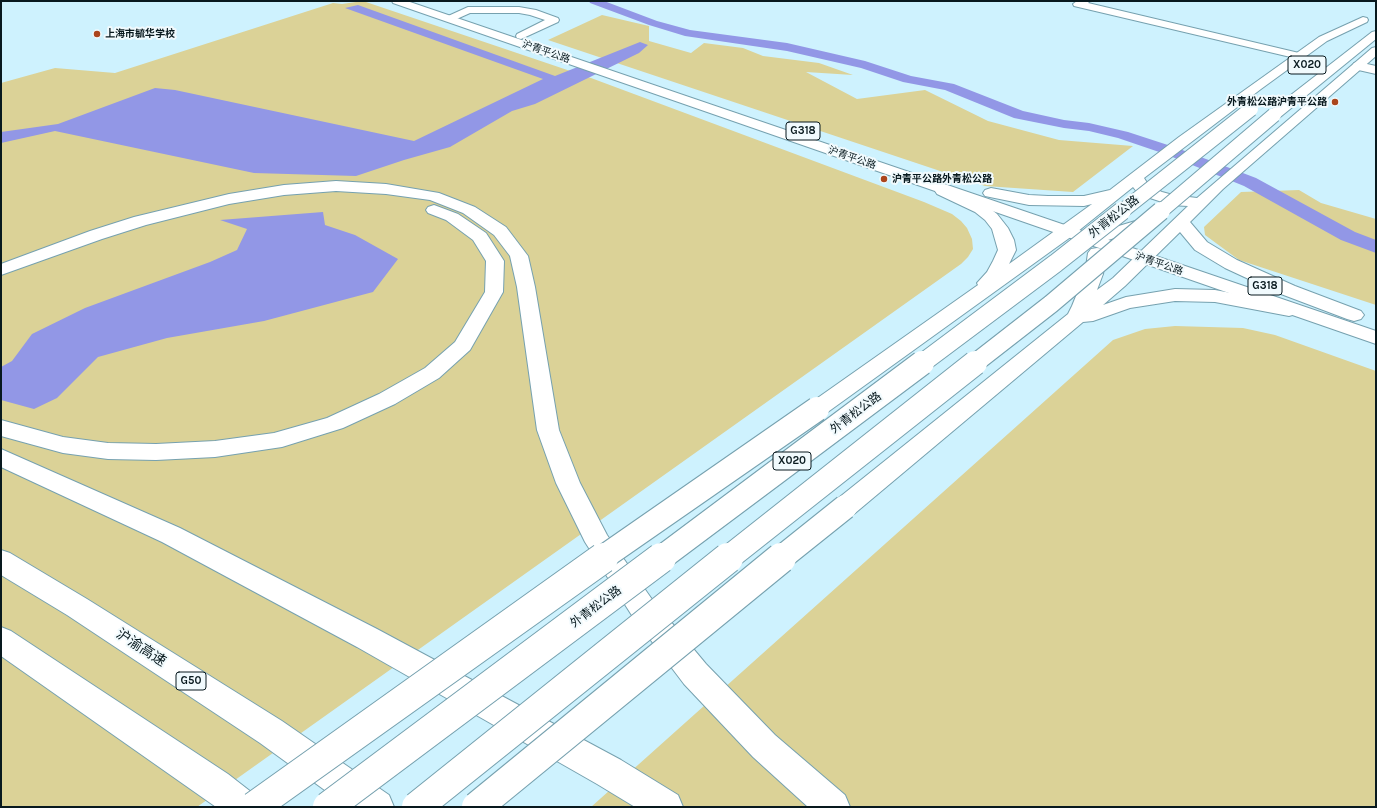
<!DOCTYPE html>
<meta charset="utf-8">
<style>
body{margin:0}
#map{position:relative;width:1377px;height:808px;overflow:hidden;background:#cef2fe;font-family:Karla,sans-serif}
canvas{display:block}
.frame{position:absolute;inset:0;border:2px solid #08191e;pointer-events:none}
</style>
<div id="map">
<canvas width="1377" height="808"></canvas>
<div class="frame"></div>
</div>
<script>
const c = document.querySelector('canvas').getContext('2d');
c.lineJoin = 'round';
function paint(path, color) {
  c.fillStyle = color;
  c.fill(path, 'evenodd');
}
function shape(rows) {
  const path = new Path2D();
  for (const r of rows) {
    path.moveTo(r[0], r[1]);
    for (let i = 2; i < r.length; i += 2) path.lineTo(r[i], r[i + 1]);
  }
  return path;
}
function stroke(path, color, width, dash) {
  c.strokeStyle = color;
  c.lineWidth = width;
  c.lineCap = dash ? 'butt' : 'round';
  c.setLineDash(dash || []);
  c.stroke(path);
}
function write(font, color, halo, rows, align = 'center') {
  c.font = font + ' Karla,"Noto Sans SC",sans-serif';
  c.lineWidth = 4;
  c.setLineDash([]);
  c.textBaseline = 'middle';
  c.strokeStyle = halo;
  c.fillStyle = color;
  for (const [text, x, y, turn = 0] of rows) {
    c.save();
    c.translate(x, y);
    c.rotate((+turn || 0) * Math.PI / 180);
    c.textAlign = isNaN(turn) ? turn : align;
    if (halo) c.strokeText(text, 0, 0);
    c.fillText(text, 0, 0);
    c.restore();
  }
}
const green = shape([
 [363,1,591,78,924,202,952,214,961,221,967,228,972,239,973,249,968,257,961,264,197,807,1,807,1,83,55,68,115,73,333,3,342,4],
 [602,15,649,26,649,41,691,53,704,43,743,48,763,56,819,63,853,75,806,72,857,99,925,90,988,121,1059,140,1133,146,1073,192,985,186,548,40],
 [1299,190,1321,203,1376,219,1376,305,1239,260,1205,235,1204,227,1241,192],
 [1175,326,1243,328,1275,335,1376,371,1376,807,591,807,1113,340,1145,329]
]);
const water = shape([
 [358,5,555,76,640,42,648,45,639,53,535,104,512,111,450,147,404,160,356,176,254,173,55,131,1,143,1,132,58,124,155,88,175,90,414,141,543,79,345,8],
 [323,212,325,225,355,235,398,259,373,292,264,321,167,338,98,357,57,398,34,409,1,400,1,367,12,361,32,334,85,308,210,262,237,250,247,229,220,220]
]);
const canal = shape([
 [589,1,604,1,657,21,690,30,787,43,865,61,911,76,954,84,1023,111,1064,120,1089,123,1128,132,1177,148,1256,178,1355,232,1376,240,1376,253,1341,240,1244,186,1165,154,1118,138,1089,131,1064,128,1014,118,945,90,903,82,861,68,787,51,685,36,649,25,590,3,589,1]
]);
const minor = shape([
 [1077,1,1090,1,1088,3,1299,53,1303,54,1305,56,1303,58,1299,59,1074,6,1073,4,1077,1],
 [468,7,519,7,536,10,558,18,559,20,558,22,521,39,517,38,516,36,517,34,545,20,530,15,519,13,470,13,450,22,445,19,446,17,468,7],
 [1358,62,1376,66,1376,74,1354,69,1352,66,1354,63,1358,62]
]);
const major = shape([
 [1363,17,1367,18,1368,20,1367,22,1327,41,1261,89,1144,178,1149,186,1162,192,1173,195,1197,198,1372,48,1376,47,1376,56,1223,189,1190,222,1207,242,1237,260,1295,286,1361,311,1364,315,1361,319,1354,321,1347,319,1281,294,1225,268,1195,250,1180,232,1125,286,1103,305,1126,297,1175,289,1215,290,1289,304,1296,306,1299,310,1296,314,1289,316,1215,302,1175,301,1130,308,1093,321,1083,322,854,514,845,517,836,514,832,507,836,500,1068,314,1072,306,1085,274,1088,253,1091,249,1097,248,1103,249,1106,253,1103,274,1097,290,1113,278,1188,206,1171,205,1150,198,1137,192,1133,187,1072,236,825,414,817,416,809,414,806,409,809,404,978,285,977,283,987,272,993,261,998,250,992,229,985,220,975,212,937,194,935,191,937,188,943,186,949,188,987,206,997,214,1008,228,1014,240,1016,250,1009,264,1092,204,1084,206,1029,205,985,196,983,193,985,190,991,188,1029,195,1048,196,1084,196,1110,190,1179,137,1319,37,1363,17],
 [1376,31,1376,39,1279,118,1269,118,1267,115,1269,112,1372,32,1376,31],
 [1152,216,1158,217,1160,221,1158,225,1078,249,1072,248,1069,244,1072,240,1152,216]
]);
const highway = shape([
 [392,1,407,1,1376,331,1376,344,393,3,392,1],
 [336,181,386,184,439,193,475,207,506,227,528,256,535,287,559,430,580,483,607,535,651,598,706,664,775,735,845,795,850,807,808,807,753,757,684,684,631,614,585,542,556,483,537,430,517,287,510,256,494,235,463,213,430,200,386,194,336,191,284,195,229,204,146,225,102,239,1,275,1,264,90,231,134,217,229,194,284,185,336,181],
 [434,205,458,214,486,233,504,261,503,292,470,350,439,378,395,404,343,428,282,447,215,457,156,460,108,459,63,453,1,436,1,420,63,437,108,443,156,444,215,441,274,433,327,418,379,394,425,368,455,342,485,292,486,261,473,240,446,220,428,213,426,210,428,207,434,205],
 [1,449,180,528,377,629,621,760,678,795,683,807,635,807,597,784,357,647,162,542,1,467,1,449],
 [1,550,10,553,87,599,282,721,389,795,394,807,348,807,260,743,67,615,1,575,1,550],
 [1,627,11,631,228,774,255,795,260,807,216,807,1,656,1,627]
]);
const majorBridgeFar3 = shape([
 [1121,212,1251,109],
 [1160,212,1274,115]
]);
const majorBridgeFar2 = shape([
 [921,364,1056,263,1122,211],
 [974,364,1051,304,1161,211]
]);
const majorBridgeFar1 = shape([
 [601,559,817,409],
 [660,559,922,363],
 [727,559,975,363],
 [780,559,845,507]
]);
const majorBridge = shape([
 [254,807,603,558],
 [328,807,661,558],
 [417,807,728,558],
 [477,807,781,558]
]);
const markers = [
 [97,34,4,"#ab451c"],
 [1335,102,4,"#ab451c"],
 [884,179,4,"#ab451c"]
];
const farPoinames = [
 ["上海市毓华学校",105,34],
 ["外青松公路沪青平公路",1327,102,"right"],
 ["沪青平公路外青松公路",892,179]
];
const farStreetnames = [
 ["沪青平公路",546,52,19],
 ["沪青平公路",852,158,19],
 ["沪青平公路",1159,264,19]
];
const shields = [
 [1307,65,38],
 [803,131,34],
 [1265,286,34],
 [792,461,38],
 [191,681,30]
];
const shieldNames = [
 ["X020",1307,65],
 ["G318",803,131],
 ["G318",1265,286],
 ["X020",792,461],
 ["G50",191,681]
];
const streetNames = [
 ["外青松公路",1114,217,-38],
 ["外青松公路",856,413,-37],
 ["外青松公路",596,607,-37]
];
const nearStreetnames = [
 ["沪渝高速",141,648,33]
];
paint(green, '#dbd297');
paint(water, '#9297e6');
paint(canal, '#9297e6');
stroke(minor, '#76a1af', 2);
stroke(major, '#76a1af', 2);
stroke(highway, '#76a1af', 2);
paint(minor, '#fff');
paint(major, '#fff');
paint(highway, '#fff');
stroke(majorBridgeFar3, '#76a1af', 16, []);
stroke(majorBridgeFar2, '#76a1af', 20, []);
stroke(majorBridgeFar1, '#76a1af', 26, []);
stroke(majorBridge, '#76a1af', 32, []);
stroke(majorBridgeFar3, '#fff', 14);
stroke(majorBridgeFar2, '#fff', 18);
stroke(majorBridgeFar1, '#fff', 24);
stroke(majorBridge, '#fff', 30);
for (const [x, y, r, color] of markers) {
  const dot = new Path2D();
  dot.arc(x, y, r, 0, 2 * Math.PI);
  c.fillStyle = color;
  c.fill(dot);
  stroke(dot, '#f1fafd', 1.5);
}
write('bold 10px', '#08191e', '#f1fafd', farPoinames, 'left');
write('10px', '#08191e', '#f1fafd', farStreetnames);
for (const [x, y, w] of shields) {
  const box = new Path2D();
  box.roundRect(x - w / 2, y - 9, w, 18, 3);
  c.fillStyle = '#f1fafd';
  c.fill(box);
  stroke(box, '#08191e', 1);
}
write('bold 11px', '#08191e', null, shieldNames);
write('12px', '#08191e', '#f1fafd', streetNames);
write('14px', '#08191e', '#f1fafd', nearStreetnames);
</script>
